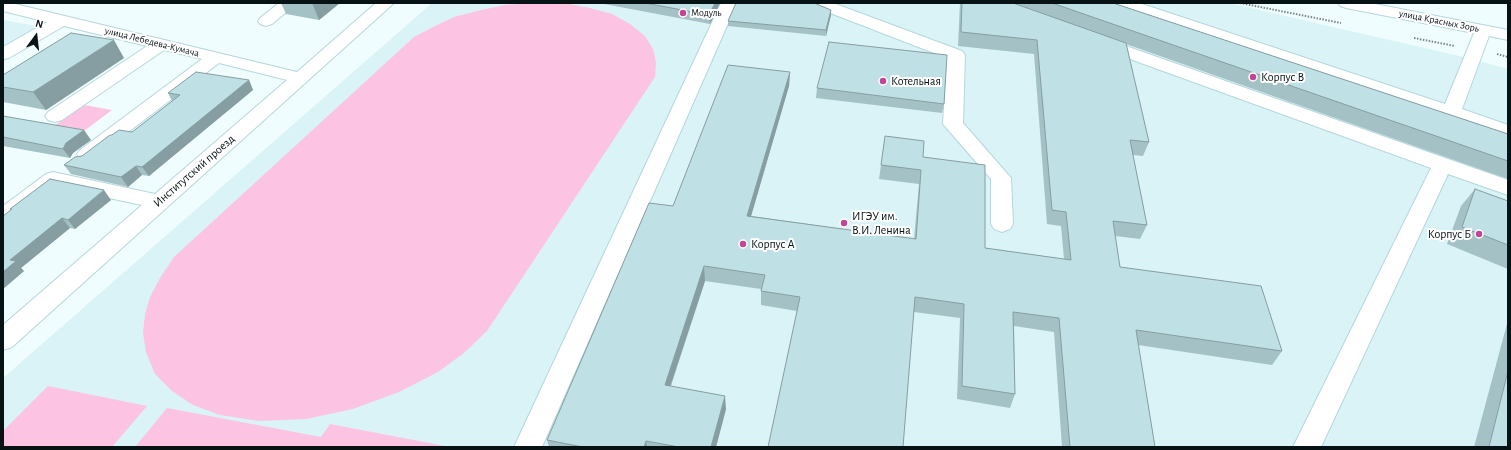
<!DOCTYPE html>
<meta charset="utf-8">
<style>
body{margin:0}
#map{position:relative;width:1511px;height:450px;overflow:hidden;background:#effdff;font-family:"Alegreya Sans",sans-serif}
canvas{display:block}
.frame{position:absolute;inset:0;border:4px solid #061214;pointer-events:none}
.north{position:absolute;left:16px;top:16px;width:40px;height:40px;-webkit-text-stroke:3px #fff;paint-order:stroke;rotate:15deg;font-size:11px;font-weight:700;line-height:16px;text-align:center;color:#061214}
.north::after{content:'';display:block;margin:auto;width:14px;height:18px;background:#061214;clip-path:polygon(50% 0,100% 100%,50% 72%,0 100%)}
</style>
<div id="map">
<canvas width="1511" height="450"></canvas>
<div class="frame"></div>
<div class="north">N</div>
</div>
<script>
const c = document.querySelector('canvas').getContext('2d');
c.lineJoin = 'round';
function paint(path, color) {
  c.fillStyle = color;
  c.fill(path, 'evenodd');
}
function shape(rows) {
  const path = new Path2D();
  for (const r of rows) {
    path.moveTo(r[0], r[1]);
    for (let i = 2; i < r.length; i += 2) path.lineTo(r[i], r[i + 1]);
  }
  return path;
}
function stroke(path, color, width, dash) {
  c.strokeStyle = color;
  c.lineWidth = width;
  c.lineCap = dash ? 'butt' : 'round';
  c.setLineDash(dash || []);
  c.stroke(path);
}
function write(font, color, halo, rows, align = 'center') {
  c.font = font + ' "Alegreya Sans",sans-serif';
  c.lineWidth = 4;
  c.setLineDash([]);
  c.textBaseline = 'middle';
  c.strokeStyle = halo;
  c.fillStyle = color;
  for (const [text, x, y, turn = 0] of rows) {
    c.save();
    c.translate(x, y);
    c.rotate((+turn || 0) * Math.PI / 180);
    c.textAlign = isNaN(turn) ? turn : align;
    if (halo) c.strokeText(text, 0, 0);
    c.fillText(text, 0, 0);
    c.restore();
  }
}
const built = shape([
 [432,3,1229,3,1472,59,1508,69,1508,447,3,447,3,378],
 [3,20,48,28,57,30,3,62]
]);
const green = shape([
 [531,3,569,4,590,8,612,14,630,24,645,36,653,49,656,62,655,77,487,331,464,353,438,372,399,392,353,409,306,419,259,421,220,415,193,405,172,391,155,374,146,352,143,333,145,314,150,297,160,278,174,257,414,37,435,26,454,17,481,10,505,5],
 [84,105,112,110,80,134,51,128],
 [48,386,147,406,112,447,3,447,3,431],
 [167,408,321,437,330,424,450,447,135,447]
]);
const path = shape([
 [1240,3,1341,23],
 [1414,38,1455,46],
 [1497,54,1508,57]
]);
const minor = shape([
 [3,3,11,3,297,72,376,3,394,3,12,347,3,350,3,325,142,205,57,187,11,222,3,224,3,206,46,174,53,172,155,194,287,80,219,63,94,158,87,160,80,158,77,154,80,150,202,59,164,50,62,120,55,122,48,120,45,116,48,112,147,46,64,26,9,58,3,59,3,47,47,22,3,11,3,3],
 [279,3,297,3,272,24,266,26,260,24,258,21,260,18,279,3],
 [721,3,737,3,542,447,514,447,721,3],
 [810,3,833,3,962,51,965,55,963,123,1011,178,1013,224,1010,229,1002,232,994,229,991,224,991,179,943,124,947,58,812,6,810,3],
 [1115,3,1139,3,1445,104,1474,33,1346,8,1340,6,1338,3,1370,3,1508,30,1508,40,1489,36,1462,109,1508,125,1508,137,1117,6,1115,3],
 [1100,37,1508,180,1508,195,1448,174,1321,447,1293,447,1431,168,1094,46,1092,42,1094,38,1100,37]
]);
const wall = shape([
 [281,3,340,3,319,20,286,14],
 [599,3,720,3,710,24],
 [960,3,1113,3,1508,134,1508,179,1126,44,1149,142,1143,156,1133,155,1147,225,1140,239,1115,236,1120,267,1282,351,1272,365,1138,345,1155,447,1062,447,1054,332,1014,326,1015,394,1010,408,957,399,960,318,914,312,797,311,761,305,761,289,705,281,671,386,726,409,716,447,549,447,547,440,673,206,790,72,789,86,751,216,914,239,919,184,879,179,885,136,923,157,985,248,1064,259,1061,226,1047,224,1034,54,958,46],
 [831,10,831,15,826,36,728,26,728,21],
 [124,58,46,110,3,102,3,75],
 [249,80,253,90,149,176,142,175,128,187,71,174,64,165,82,156,112,135,132,132,172,101,168,93],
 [817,88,944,104,942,113,816,98],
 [3,116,91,140,73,153,70,158,3,146],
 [1475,189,1508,201,1508,269,1447,244,1461,206],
 [111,200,75,229,70,228,21,268,24,271,3,289,3,216,11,210,10,209],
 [1508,320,1508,447,1474,447]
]);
const shadedWall = shape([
 [312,3,340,3,319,20],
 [715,3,720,3,710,24,709,15],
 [831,10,831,15,826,36,826,30],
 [114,40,124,58,46,110,33,92],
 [790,72,789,86,747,230,747,216],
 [249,80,253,90,149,176,142,167],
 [84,130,91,140,73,153,70,158,63,149,66,143],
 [136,166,142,175,128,187,121,177],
 [104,190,111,200,75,229,68,220],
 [62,218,70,228,21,268,24,271,3,289,3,272,10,260],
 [704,266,705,281,666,399,665,385],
 [725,396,726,409,716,447,711,447],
 [646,441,647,447,644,447]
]);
const building = shape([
 [645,3,715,3,709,15,645,3],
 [736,3,814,3,831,10,826,30,728,21,736,3],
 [962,3,1013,3,1126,43,1149,142,1130,140,1147,225,1113,221,1120,267,1261,286,1282,351,1136,330,1155,447,1070,447,1059,318,1013,312,1015,394,962,386,964,304,915,297,903,447,768,447,800,297,761,291,765,275,704,266,665,385,725,396,711,447,679,447,646,441,644,447,583,447,547,440,649,203,673,206,728,65,790,72,747,216,916,239,921,170,881,165,885,136,924,141,923,157,985,165,985,248,1071,260,1066,212,1052,210,1037,40,961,32,962,3],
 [1052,3,1113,3,1508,134,1508,161,1052,3],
 [71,33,114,40,33,92,3,87,3,75,71,33],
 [829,42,947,55,944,104,817,88,829,42],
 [196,72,249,80,142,167,136,166,121,177,64,165,75,157,82,156,110,135,112,135,119,130,132,132,180,95,168,93,196,72],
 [3,116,84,130,66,143,63,149,3,137,3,116],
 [50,179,104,190,68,220,62,218,10,260,16,261,3,272,3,216,12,209,10,209,50,179],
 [1475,189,1508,201,1508,245,1462,227,1475,189],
 [1508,371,1508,447,1489,447,1508,371]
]);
const markers = [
 [683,13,4,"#c24695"],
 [1253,77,4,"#c24695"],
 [883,81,4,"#c24695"],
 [844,223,4,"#c24695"],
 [1479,234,4,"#c24695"],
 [743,244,4,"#c24695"]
];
const farPoinames = [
 ["Модуль",691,13]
];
const farStreetnames = [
 ["улица Красных Зорь",1439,21,11],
 ["улица Лебедева-Кумача",152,42,14]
];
const poiNames = [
 ["Корпус В",1261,77],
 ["Котельная",891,81],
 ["ИГЭУ им.",852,216],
 ["В.И. Ленина",852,230],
 ["Корпус Б",1471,234,"right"],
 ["Корпус А",751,244]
];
const streetNames = [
 ["Институтский проезд",194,171,-41]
];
paint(built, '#daf3f7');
paint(green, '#fcc4e2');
stroke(minor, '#b5d7dc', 2);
stroke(path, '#798688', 2, [1.5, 1.5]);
paint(minor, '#fff');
paint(wall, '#a4c2c6');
paint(shadedWall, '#869ea1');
paint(building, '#bfe1e6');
stroke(building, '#869ea1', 1);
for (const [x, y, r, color] of markers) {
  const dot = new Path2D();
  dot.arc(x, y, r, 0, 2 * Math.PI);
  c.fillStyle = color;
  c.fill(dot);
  stroke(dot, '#fff', 1.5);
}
write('10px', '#061214', '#fff', farPoinames, 'left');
write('10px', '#061214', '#fff', farStreetnames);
write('12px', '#061214', '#fff', poiNames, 'left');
write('12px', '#061214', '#fff', streetNames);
</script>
